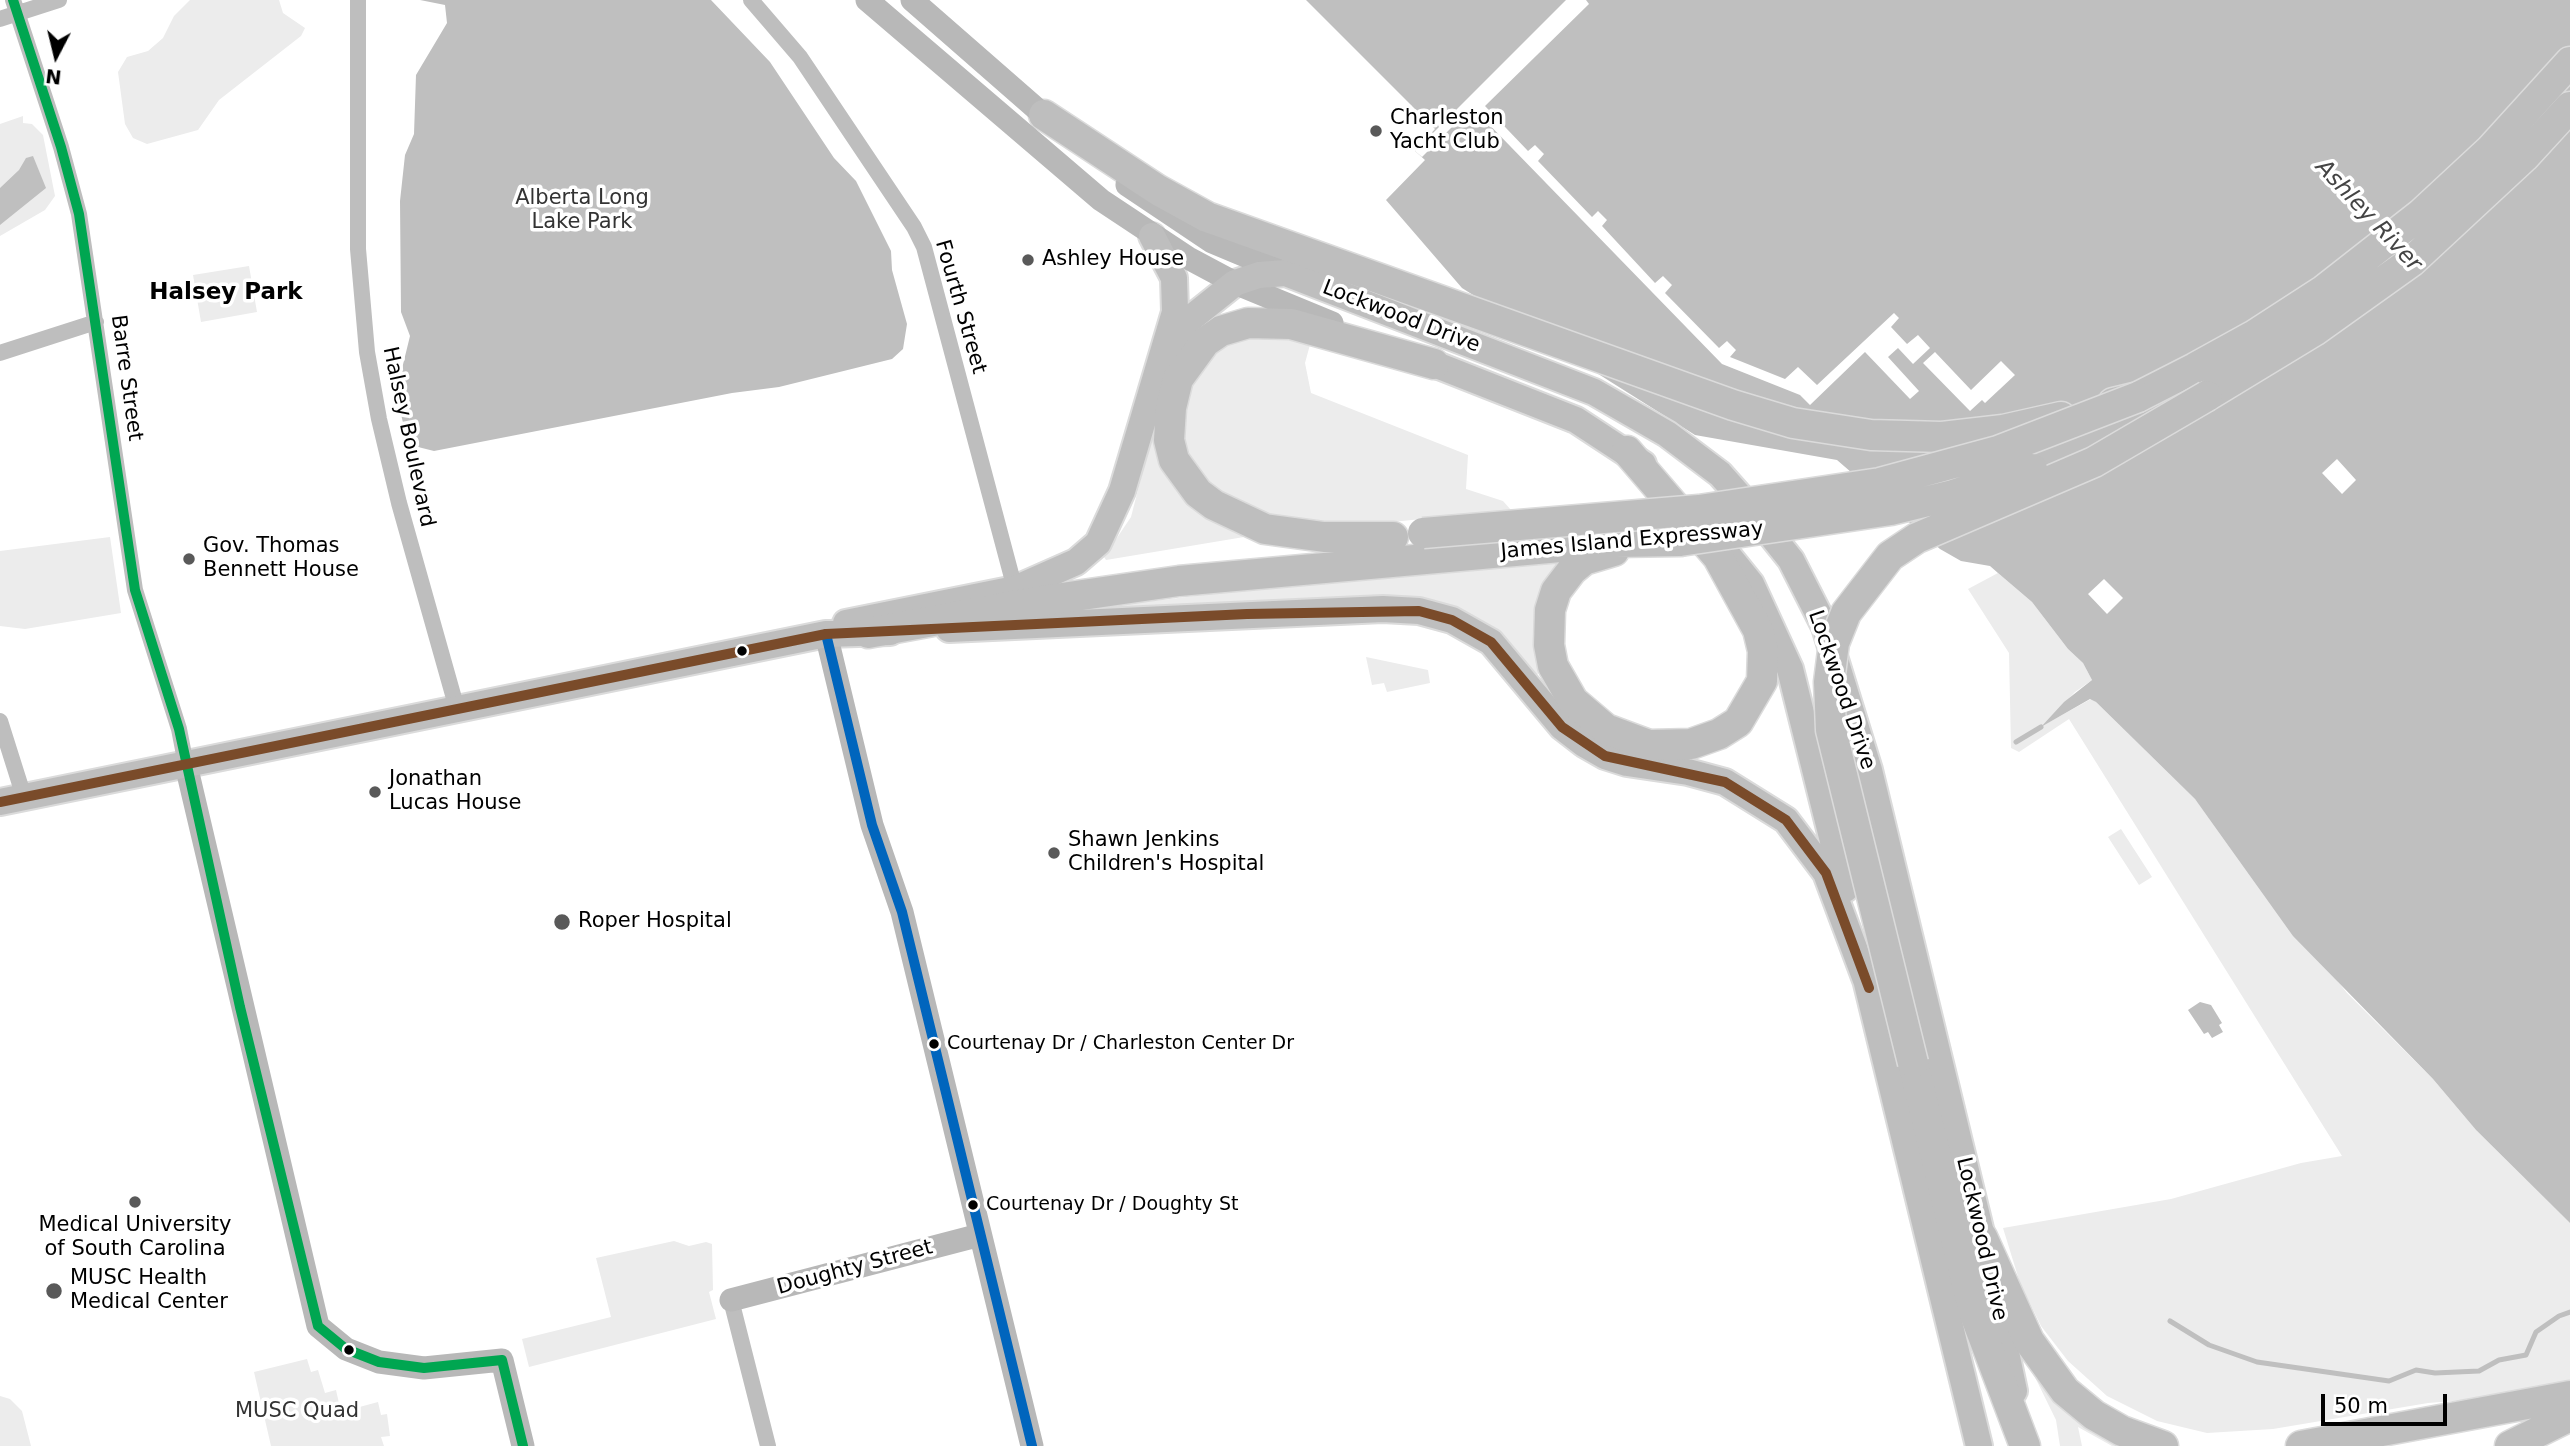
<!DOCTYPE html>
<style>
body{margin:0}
#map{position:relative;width:2570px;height:1446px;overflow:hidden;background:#fff;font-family:"DejaVu Sans",sans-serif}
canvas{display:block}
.north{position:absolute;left:21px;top:21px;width:70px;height:70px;-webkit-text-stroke:5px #fff;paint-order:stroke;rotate:187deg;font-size:19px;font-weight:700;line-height:28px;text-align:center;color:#000}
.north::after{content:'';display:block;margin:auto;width:24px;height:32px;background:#000;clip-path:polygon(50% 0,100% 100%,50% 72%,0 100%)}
.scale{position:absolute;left:2321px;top:1394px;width:126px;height:32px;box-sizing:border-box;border:4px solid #000;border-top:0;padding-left:9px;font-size:21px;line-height:24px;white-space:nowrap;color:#000;-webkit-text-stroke:5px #fff;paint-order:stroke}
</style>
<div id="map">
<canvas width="2570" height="1446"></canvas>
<div class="north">N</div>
<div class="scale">50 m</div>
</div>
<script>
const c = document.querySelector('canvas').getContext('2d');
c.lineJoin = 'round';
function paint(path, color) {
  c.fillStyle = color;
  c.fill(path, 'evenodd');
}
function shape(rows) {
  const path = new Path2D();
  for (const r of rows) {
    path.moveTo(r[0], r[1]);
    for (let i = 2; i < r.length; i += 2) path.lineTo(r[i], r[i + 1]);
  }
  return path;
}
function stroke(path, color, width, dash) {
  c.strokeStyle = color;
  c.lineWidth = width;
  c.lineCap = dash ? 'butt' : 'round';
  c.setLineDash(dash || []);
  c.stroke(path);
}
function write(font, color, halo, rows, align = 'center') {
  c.font = font + ' "DejaVu Sans",sans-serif';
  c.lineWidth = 7;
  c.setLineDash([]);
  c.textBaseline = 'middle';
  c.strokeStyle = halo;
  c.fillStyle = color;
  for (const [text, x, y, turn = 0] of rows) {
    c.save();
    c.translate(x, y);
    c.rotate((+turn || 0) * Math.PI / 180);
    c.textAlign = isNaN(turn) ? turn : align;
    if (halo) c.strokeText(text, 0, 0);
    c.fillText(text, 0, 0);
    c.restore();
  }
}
const green = shape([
 [190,0,279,0,283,13,305,28,301,36,219,100,198,130,147,144,133,138,125,124,118,72,127,57,148,51,163,38,174,16],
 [23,116,23,123,32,124,43,135,55,196,45,210,0,236,0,124],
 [249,266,257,312,201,322,193,275],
 [1250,332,1311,341,1305,363,1311,393,1468,455,1466,489,1503,501,1511,510,1372,524,1328,522,1280,520,1214,493,1186,456,1181,418,1190,382,1205,361,1222,347],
 [1158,412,1160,431,1250,536,1106,560,1104,557,1131,517],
 [110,537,121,613,25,629,0,626,0,551],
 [1564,560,1544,670,1536,675,1514,649,1466,615,1069,611,1296,584],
 [1998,573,2032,602,2068,649,2083,663,2092,680,2075,692,2044,725,2091,699,2096,702,2195,799,2347,993,2433,1079,2476,1130,2570,1223,2570,1382,2506,1397,2428,1403,2273,1429,2207,1433,2157,1421,2107,1396,2068,1361,2041,1326,2020,1283,2003,1228,2171,1199,2301,1163,2342,1156,2069,719,2019,752,2011,748,2009,653,1968,589],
 [1366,657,1428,670,1430,683,1387,692,1384,683,1372,685],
 [2121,829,2152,877,2139,885,2108,837],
 [674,1241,689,1246,706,1242,712,1244,713,1290,709,1292,716,1319,529,1367,522,1339,611,1317,596,1258],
 [307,1359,311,1372,318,1370,325,1393,336,1390,341,1412,378,1402,381,1415,387,1414,390,1436,381,1437,384,1446,271,1446,254,1372],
 [2028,1363,2134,1446,2112,1446,2078,1427,2082,1446,2060,1446,2056,1420],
 [0,1396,10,1399,22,1411,31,1446,0,1446]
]);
const water = shape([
 [420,0,711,0,770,62,834,158,856,181,891,251,892,270,907,324,903,349,892,359,779,387,732,393,434,451,418,447,404,427,396,393,410,336,401,312,400,201,405,155,414,134,416,75,447,23,445,5],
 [1306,0,2570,0,2570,1223,2476,1130,2433,1079,2293,936,2195,799,2096,702,2090,699,2041,727,2064,702,2092,680,2083,663,2068,649,2032,602,1998,573,1990,566,1961,561,1940,549,1837,460,1695,435,1462,288,1386,200,1425,160,1415,151,1435,129],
 [33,156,46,188,0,225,0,188,19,170,26,158],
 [2200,1002,2211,1005,2222,1023,2219,1025,2223,1032,2212,1038,2208,1032,2204,1034,2188,1010]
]);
const pier = shape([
 [1566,0,1586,0,1589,4,1485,106,1528,151,1535,145,1544,154,1538,161,1592,217,1598,211,1607,220,1602,226,1655,283,1663,276,1672,285,1665,293,1719,348,1727,341,1736,350,1730,357,1785,379,1798,367,1817,385,1894,313,1899,318,1891,327,1907,344,1918,335,1930,348,1913,364,1898,348,1888,357,1919,391,1910,399,1865,352,1810,405,1800,395,1722,364,1475,110,1468,111,1422,157,1415,151],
 [1935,352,1971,390,2001,361,2015,375,1985,403,1982,400,1970,411,1923,363],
 [2337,459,2356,480,2342,494,2322,473],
 [2104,579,2123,598,2107,614,2088,594]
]);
const stream = shape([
 [2016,742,2041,727],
 [2170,1321,2209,1345,2257,1362,2389,1381,2416,1370,2435,1373,2479,1371,2499,1360,2526,1355,2536,1332,2559,1316,2570,1312]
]);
const street = shape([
 [13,0,61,147,79,214,135,590,179,729,186,765],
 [358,0,358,249,367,352,379,419,399,503,457,709],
 [751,0,800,57,914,227,924,247,1015,589],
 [0,19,59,0],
 [0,353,96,322],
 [0,721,24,797],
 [731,1300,768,1446]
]);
const secondary = shape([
 [867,0,1101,200,1190,259,1235,283,1332,323],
 [912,0,1055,125],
 [1127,185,1212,242,1286,273],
 [826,634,872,825,902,912,1032,1446],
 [186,765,318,1326,346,1349,379,1362,424,1368,502,1360,523,1446],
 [731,1300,980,1235]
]);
const primary = shape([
 [1166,350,1185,323,1235,283,1259,275,1286,273,1594,392,1667,434,1720,474,1743,500,1791,560,1825,627,1869,770,1982,1237,2014,1391],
 [1434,364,1576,420,1643,464],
 [1726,553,1751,584,1790,669,1845,889],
 [846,623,1015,589,1076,562,1098,543,1122,491,1175,312,1174,278,1152,236],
 [949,629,1383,609,1419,611,1452,620,1491,642,1562,727,1584,744,1605,756,1627,763,1688,772,1725,782,1786,820,1826,873,1869,988],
 [0,802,826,634,890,632],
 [1864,971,1979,1446]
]);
const highway = shape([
 [1044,115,1158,190,1207,217,1733,405,1793,423,1871,435,1942,437,2003,430,2061,417],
 [2207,396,2314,331,2412,261,2524,157,2570,107],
 [2113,403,2138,397,2195,368,2253,336,2324,290,2421,214,2490,150,2570,62],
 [1393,537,1324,537,1265,529,1214,505,1198,493,1174,460,1169,440,1171,408,1178,379,1205,342,1221,331,1248,323,1291,324,1434,364],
 [1614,551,1584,560,1572,570,1556,591,1550,610,1549,645,1553,666,1573,701,1606,729,1649,745,1691,744,1719,734,1738,722,1762,681,1763,651,1758,630,1718,557,1627,451],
 [868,633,1041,601,1179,581,1616,542,1680,541],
 [1913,1063,1974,1312,2025,1446],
 [1982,1237,2029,1341,2065,1391,2094,1415,2122,1431,2163,1446],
 [2301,1446,2570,1396],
 [2510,1446,2570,1416]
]);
const highwayBridge = shape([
 [1423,533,1699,510,1880,483,1998,451,2138,397],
 [1680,541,1891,510,1953,495,2032,469],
 [1913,1063,1831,730,1829,682,1834,643,1846,613,1890,556,1917,538,2094,462,2207,396]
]);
const bus1 = shape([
 [826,634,872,825,902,912,1032,1446]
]);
const bus2 = shape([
 [13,0,61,147,79,214,135,590,179,729,240,1007,318,1326,346,1349,379,1362,424,1368,502,1360,523,1446]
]);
const bus3 = shape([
 [0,802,826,634,1247,614,1419,611,1452,620,1491,642,1562,727,1605,756,1725,782,1786,820,1826,873,1869,988]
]);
const markers = [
 [1376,131,7,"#595959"],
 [1028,260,7,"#595959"],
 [189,559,7,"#595959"],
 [742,651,6,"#000"],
 [375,792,7,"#595959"],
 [1054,853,7,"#595959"],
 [562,922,9,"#595959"],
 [934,1044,6,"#000"],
 [135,1202,7,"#595959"],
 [973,1205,6,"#000"],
 [54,1291,9,"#595959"],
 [349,1350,6,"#000"]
];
const busNames = [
 ["Courtenay Dr / Charleston Center Dr",947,1044],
 ["Courtenay Dr / Doughty St",986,1205]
];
const poiNames = [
 ["Charleston",1390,119],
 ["Yacht Club",1390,143],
 ["Ashley House",1042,260],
 ["Gov. Thomas",203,547],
 ["Bennett House",203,571],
 ["Jonathan",389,780],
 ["Lucas House",389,804],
 ["Shawn Jenkins",1068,841],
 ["Children's Hospital",1068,865],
 ["Roper Hospital",578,922],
 ["Medical University",135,1226,"center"],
 ["of South Carolina",135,1250,"center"],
 ["MUSC Health",70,1279],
 ["Medical Center",70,1303]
];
const parkNames = [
 ["Alberta Long",582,199],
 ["Lake Park",582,223],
 ["MUSC Quad",297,1412]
];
const streetNames = [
 ["Fourth Street",960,307,74],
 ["Lockwood Drive",1401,317,21],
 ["Barre Street",126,378,82],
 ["Halsey Boulevard",408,437,78],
 ["James Island Expressway",1632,541,-5],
 ["Lockwood Drive",1841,690,71],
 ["Lockwood Drive",1981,1239,77],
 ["Doughty Street",855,1268,-15]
];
const waterNames = [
 ["Ashley River",2368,216,47]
];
const neighbourhoodNames = [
 ["Halsey Park",226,293]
];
paint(green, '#ececec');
paint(water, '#bfbfbf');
paint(pier, '#fff');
stroke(stream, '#bfbfbf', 5);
stroke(primary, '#dbdbdb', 30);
stroke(highway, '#dbdbdb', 33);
stroke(street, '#bebebe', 16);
stroke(secondary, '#b8b8b8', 23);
stroke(primary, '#bebebe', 26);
stroke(highway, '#bebebe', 30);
stroke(highwayBridge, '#dbdbdb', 33, []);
stroke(highwayBridge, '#bebebe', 30);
stroke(bus1, '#0065bd', 10);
stroke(bus2, '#00a651', 10);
stroke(bus3, '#7a4b2a', 10);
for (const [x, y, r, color] of markers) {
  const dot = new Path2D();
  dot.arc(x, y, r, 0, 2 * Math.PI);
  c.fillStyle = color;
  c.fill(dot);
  stroke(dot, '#fff', 2.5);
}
write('19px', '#000', '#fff', busNames, 'left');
write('21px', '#000', '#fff', poiNames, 'left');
write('21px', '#333', '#fff', parkNames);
write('21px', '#000', '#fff', streetNames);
write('italic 23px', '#444', '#fff', waterNames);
write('bold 23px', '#000', '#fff', neighbourhoodNames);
</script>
